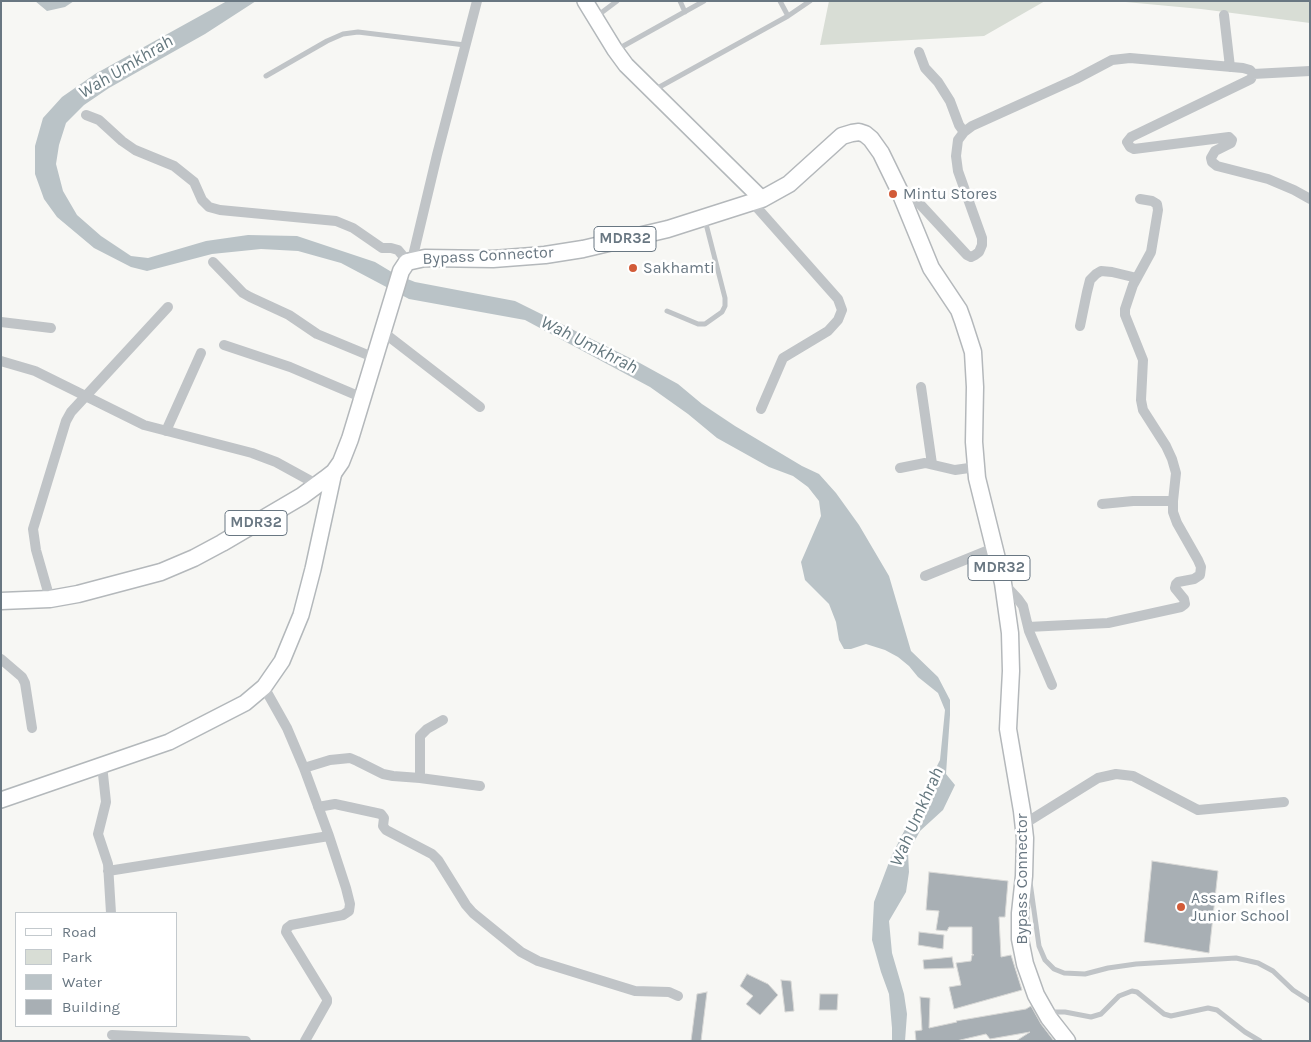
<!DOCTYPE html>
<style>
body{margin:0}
#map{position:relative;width:1311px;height:1042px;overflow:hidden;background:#f7f7f4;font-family:Karla,sans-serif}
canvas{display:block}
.frame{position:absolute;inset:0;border:2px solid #697782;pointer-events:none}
.legend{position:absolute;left:15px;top:912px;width:162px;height:115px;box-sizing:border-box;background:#fff;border:1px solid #c3c9cd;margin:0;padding:6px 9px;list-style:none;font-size:15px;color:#697782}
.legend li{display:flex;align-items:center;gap:10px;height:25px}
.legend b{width:25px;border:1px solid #c3c9cd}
</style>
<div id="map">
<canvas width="1311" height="1042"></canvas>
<div class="frame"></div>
<ul class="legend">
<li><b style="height:6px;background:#fff"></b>Road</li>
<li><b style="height:14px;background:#d8ddd5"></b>Park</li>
<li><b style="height:14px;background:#bac3c7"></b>Water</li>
<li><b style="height:14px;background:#a8afb4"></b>Building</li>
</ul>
</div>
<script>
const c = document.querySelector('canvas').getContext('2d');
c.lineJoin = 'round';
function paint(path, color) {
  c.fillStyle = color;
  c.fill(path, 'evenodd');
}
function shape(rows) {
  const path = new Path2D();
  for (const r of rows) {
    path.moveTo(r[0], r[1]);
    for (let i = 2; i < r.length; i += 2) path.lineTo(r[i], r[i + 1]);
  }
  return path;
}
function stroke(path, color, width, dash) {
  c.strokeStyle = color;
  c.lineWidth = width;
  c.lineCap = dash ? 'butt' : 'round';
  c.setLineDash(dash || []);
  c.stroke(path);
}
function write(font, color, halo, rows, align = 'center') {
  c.font = font + ' Karla,sans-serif';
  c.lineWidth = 5;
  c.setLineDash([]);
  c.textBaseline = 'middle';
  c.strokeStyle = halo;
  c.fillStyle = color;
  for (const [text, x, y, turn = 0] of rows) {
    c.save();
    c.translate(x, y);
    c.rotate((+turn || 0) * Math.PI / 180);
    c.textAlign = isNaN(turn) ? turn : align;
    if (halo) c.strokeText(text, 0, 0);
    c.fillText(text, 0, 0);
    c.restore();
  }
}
const green = shape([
 [829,1,1045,1,984,36,820,45],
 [1115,1,1310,1,1310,23,1201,9]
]);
const water = shape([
 [35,1,74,1,65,7,47,11],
 [227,1,256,1,205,34,109,88,84,105,66,123,59,145,56,164,63,191,77,215,101,236,131,256,148,258,206,241,248,235,297,236,375,262,395,274,415,282,515,301,638,362,678,384,702,404,735,426,802,466,819,474,836,493,859,525,889,576,911,651,938,677,950,700,950,715,946,774,955,785,943,810,920,831,908,853,909,872,906,892,889,921,892,953,904,994,907,1014,905,1041,892,1041,892,1028,889,994,881,972,872,940,874,902,891,857,940,760,945,710,938,693,918,677,909,666,898,657,885,650,866,644,851,649,844,649,839,640,836,622,829,604,805,580,801,562,821,516,819,501,808,487,793,476,769,467,717,438,688,414,650,387,525,320,409,299,341,263,298,251,261,249,212,254,147,271,131,267,94,248,57,217,44,199,35,174,35,146,43,118,62,97,95,74]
]);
const building = shape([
 [1152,861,1218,871,1209,953,1144,942,1152,861],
 [929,872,1008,881,1005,917,999,917,1001,957,1011,955,1022,990,954,1009,949,987,961,985,956,963,971,961,972,955,974,955,972,954,972,927,949,927,947,931,936,930,939,911,926,910,929,872],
 [919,932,944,935,943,949,918,945,919,932],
 [952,957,954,968,924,969,923,960,952,957],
 [747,974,768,984,778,995,760,1015,746,1004,753,996,740,986,747,974],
 [781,980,791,981,794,1011,785,1012,781,980],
 [707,992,701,1041,691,1041,697,994,707,992],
 [820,994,838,994,837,1010,819,1010,820,994],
 [920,997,930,998,929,1028,957,1022,956,1021,1026,1009,1031,1006,1041,1024,1054,1041,1016,1041,1030,1032,990,1039,986,1034,956,1041,916,1041,915,1031,922,1030,920,997]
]);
const lane = shape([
 [680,1,685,12],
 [780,1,788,16],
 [597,16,617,1],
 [618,49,704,1],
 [266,76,327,41,343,34,358,32,465,45],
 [654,90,788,16,810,1],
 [667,311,698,324,705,324,722,312,725,306,725,298,705,220],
 [1030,882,1039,946,1045,960,1054,969,1064,973,1085,974,1108,968,1136,964,1236,958,1258,963,1273,971,1293,990,1310,1001],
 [1049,1012,1065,1012,1091,1017,1101,1014,1119,996,1132,991,1137,992,1164,1014,1171,1016,1208,1008,1217,1010,1245,1032,1260,1041]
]);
const street = shape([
 [1224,15,1230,67],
 [919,52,925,68,938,82,950,101,959,125,964,132],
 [1253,74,1310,71],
 [86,115,99,120,122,141,135,150,174,166,194,182,202,200,209,207,220,210,336,221,353,228,382,248,391,248,398,250,403,256,405,264],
 [899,190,918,202,967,255,971,257,975,255,979,252,982,245,982,238,958,171,956,156,958,140,964,132,972,126,1076,79,1112,60,1130,58,1243,68,1250,70,1253,74,1251,79,1247,81,1131,137,1127,142,1130,147,1134,149,1229,137,1232,140,1231,143,1215,151,1211,158,1212,162,1217,166,1268,179,1294,190,1310,199],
 [752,202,838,299,842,310,838,320,828,331,783,358,761,409],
 [412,260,437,155,477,1],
 [213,262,243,293,250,297,289,315,317,334,375,358],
 [1,322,51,328],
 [1080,326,1087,292,1090,280,1096,274,1101,271,1112,272,1137,278],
 [383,332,480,407],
 [224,345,290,367,363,398],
 [1,361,35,371,144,425,252,453,276,462,318,485],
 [921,387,932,464],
 [166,431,201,353],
 [900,468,925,463,955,470,976,467],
 [1102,504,1133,501,1173,501],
 [925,576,994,548],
 [1004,584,1018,599,1023,606,1029,631,1052,685],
 [50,599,36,550,33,529,66,421,71,412,168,307],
 [1028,627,1108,623,1181,607,1185,604,1184,599,1175,588,1176,584,1178,582,1194,579,1200,575,1201,567,1198,560,1177,523,1173,512,1173,501,1176,473,1172,459,1166,446,1143,410,1141,400,1143,360,1125,315,1125,309,1133,285,1151,252,1158,210,1157,204,1152,201,1140,199],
 [1,659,22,677,25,683,32,728],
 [264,687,287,728,304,768,329,836,346,888,350,904,349,911,343,915,291,925,287,928,286,932,289,937,327,999,327,1002,305,1041],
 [102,765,106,802,98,834,108,864,111,913],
 [304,768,330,760,350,758,357,761,383,774,393,776,420,778,480,786],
 [420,778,420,736,427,729,443,720],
 [318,807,335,804,381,814,384,818,383,826,386,830,432,854,438,860,466,905,473,913,521,952,538,961,635,991,669,992,678,996],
 [1024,824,1098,778,1116,774,1133,776,1198,810,1284,802],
 [108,871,329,836],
 [112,1035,246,1041]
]);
const secondary = shape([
 [585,1,615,50,626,65,762,199],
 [1,800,169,742,245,703,264,687,282,661,301,615,313,569,334,472]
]);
const primary = shape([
 [1,601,50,599,78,594,161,572,194,558,222,543,302,496,325,479,334,472,341,462,350,439,401,271,407,262,425,258,493,259,545,255,583,249,668,229,762,199,789,184,842,136,852,133,859,132,865,134,871,139,881,153,899,190,931,268,959,310,963,321,973,352,975,387,974,442,977,478,1003,583,1010,633,1011,671,1008,729,1022,811,1025,838,1024,876,1020,913,1020,939,1025,964,1036,995,1049,1018,1067,1041]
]);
const markers = [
 [893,194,5,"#d25b38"],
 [633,268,5,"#d25b38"],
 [1181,907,5,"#d25b38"]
];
const shields = [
 [625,239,62],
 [256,523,62],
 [999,568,62]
];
const shieldNames = [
 ["MDR32",625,239],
 ["MDR32",256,523],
 ["MDR32",999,568]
];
const poiNames = [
 ["Mintu Stores",903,194],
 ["Sakhamti",643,268],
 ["Assam Rifles",1191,898],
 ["Junior School",1191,916]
];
const streetNames = [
 ["Bypass Connector",488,256,-3],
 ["Bypass Connector",1022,879,-90]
];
const waterNames = [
 ["Wah Umkhrah",126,67,-31],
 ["Wah Umkhrah",589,345,27],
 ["Wah Umkhrah",917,817,-66]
];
paint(green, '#d8ddd5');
paint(water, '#bac3c7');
paint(building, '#a8afb4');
stroke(building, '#d8d8d6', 1);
stroke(secondary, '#b3b8bb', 18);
stroke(primary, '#b4b8bb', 19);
stroke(lane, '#c0c4c7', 5);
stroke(street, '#c0c4c7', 10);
stroke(secondary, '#fff', 15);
stroke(primary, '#fff', 16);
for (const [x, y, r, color] of markers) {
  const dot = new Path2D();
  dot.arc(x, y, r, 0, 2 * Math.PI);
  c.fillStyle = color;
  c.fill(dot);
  stroke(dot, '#fff', 2);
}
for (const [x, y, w] of shields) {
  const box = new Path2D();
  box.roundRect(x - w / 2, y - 12.5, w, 25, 4);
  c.fillStyle = '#fff';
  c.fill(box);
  stroke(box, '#697782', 1);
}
write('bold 15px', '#697782', null, shieldNames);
write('16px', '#697782', '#fff', poiNames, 'left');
write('16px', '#697782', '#fff', streetNames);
write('italic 18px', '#64777e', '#fff', waterNames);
</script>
